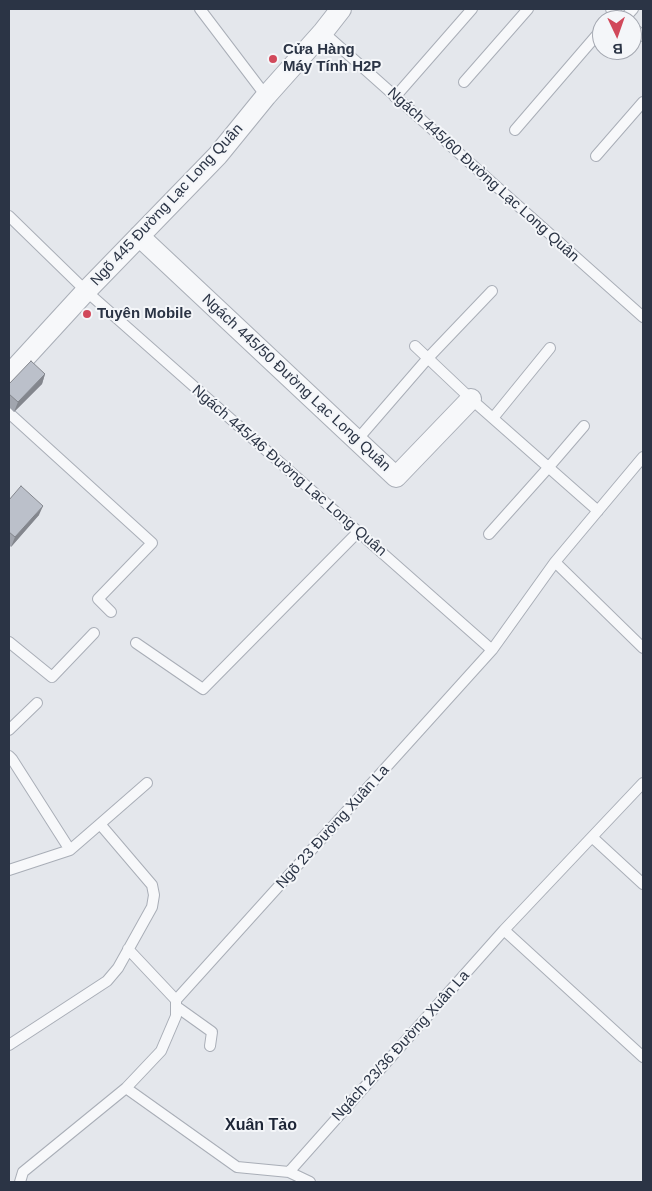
<!DOCTYPE html>
<meta charset="utf-8">
<style>
body{margin:0}
#map{position:relative;width:652px;height:1191px;overflow:hidden;background:#e4e7ec;font-family:Arial,sans-serif}
canvas{display:block}
.frame{position:absolute;inset:0;border:10px solid #2b3445;pointer-events:none}
.north{position:absolute;left:592px;top:10px;width:50px;height:50px;box-sizing:border-box;background:#f4f6f9;border:1px solid #a4a8b1;border-radius:50%;rotate:177deg;font-size:14px;font-weight:700;line-height:20px;text-align:center;color:#2b3445}
.north::after{content:'';display:block;margin:auto;width:18px;height:22px;background:#d1495b;clip-path:polygon(50% 0,100% 100%,50% 72%,0 100%)}
</style>
<div id="map">
<canvas width="652" height="1191"></canvas>
<div class="frame"></div>
<div class="north">B</div>
</div>
<script>
const c = document.querySelector('canvas').getContext('2d');
c.lineJoin = 'round';
function shape(rows) {
  const path = new Path2D();
  for (const r of rows) {
    path.moveTo(r[0], r[1]);
    for (let i = 2; i < r.length; i += 2) path.lineTo(r[i], r[i + 1]);
  }
  return path;
}
function stroke(path, color, width, dash) {
  c.strokeStyle = color;
  c.lineWidth = width;
  c.lineCap = dash ? 'butt' : 'round';
  c.setLineDash(dash || []);
  c.stroke(path);
}
function paint(path, color) {
  c.fillStyle = color;
  c.fill(path, 'evenodd');
}
function write(font, color, halo, rows, align = 'center') {
  c.font = font + ' Arial,sans-serif';
  c.lineWidth = 4;
  c.setLineDash([]);
  c.textBaseline = 'middle';
  c.strokeStyle = halo;
  c.fillStyle = color;
  for (const [text, x, y, turn = 0] of rows) {
    c.save();
    c.translate(x, y);
    c.rotate((+turn || 0) * Math.PI / 180);
    c.textAlign = isNaN(turn) ? turn : align;
    if (halo) c.strokeText(text, 0, 0);
    c.fillText(text, 0, 0);
    c.restore();
  }
}
const lane = shape([
 [200,9,266,96],
 [611,9,624,20],
 [624,19,633,9],
 [632,27,643,36],
 [323,32,643,317],
 [464,82,528,9],
 [395,97,472,9],
 [515,130,602,29],
 [596,156,643,102],
 [9,216,86,291,492,650],
 [415,346,471,399,598,511],
 [9,413,152,543,98,599,111,612],
 [493,418,550,348],
 [357,440,428,358,492,291],
 [489,534,548,468,584,426],
 [555,562,643,648],
 [9,642,52,677,94,633],
 [136,643,203,689,358,532],
 [9,730,37,703],
 [9,756,12,759,70,850],
 [592,837,643,884],
 [9,870,70,850,100,824,147,783],
 [504,930,643,1057],
 [128,949,176,1000],
 [177,1007,212,1032,210,1046],
 [9,1045,107,981,118,968,152,907,154,895,152,885,100,824],
 [126,1088,237,1167,289,1172,310,1182],
 [289,1172,504,930,643,783],
 [20,1182,23,1172,126,1088,161,1051,176,1016,176,1000,492,650,555,562,643,457]
]);
const street = shape([
 [139,236,396,477,471,399],
 [9,375,86,291,218,155,266,96,323,32,341,9]
]);
const wall = shape([
 [45,374,42,384,14,412,9,407,9,384],
 [9,500,39,515,11,547,9,545]
]);
const shadedWall = shape([
 [45,374,42,384,14,412,18,402],
 [43,506,39,515,11,547,15,537]
]);
const building = shape([
 [31,361,45,374,18,402,9,394,9,384,31,361],
 [21,486,43,506,15,537,9,532,9,500,21,486]
]);
const markers = [
 [273,59,5,"#d1495b"],
 [87,314,5,"#d1495b"]
];
const poiNames = [
 ["Cửa Hàng",283,50],
 ["Máy Tính H2P",283,67],
 ["Tuyên Mobile",97,314]
];
const streetNames = [
 ["Ngách 445/60 Đường Lạc Long Quân",483,175,42],
 ["Ngõ 445 Đường Lạc Long Quân",167,205,-47],
 ["Ngách 445/50 Đường Lạc Long Quân",296,383,43],
 ["Ngách 445/46 Đường Lạc Long Quân",289,471,41],
 ["Ngõ 23 Đường Xuân La",333,827,-48],
 ["Ngách 23/36 Đường Xuân La",401,1046,-48]
];
const neighbourhoodNames = [
 ["Xuân Tảo",261,1126]
];
stroke(lane, '#a9aeb7', 12);
stroke(street, '#a9aeb7', 22);
stroke(lane, '#f7f8fa', 10);
stroke(street, '#f7f8fa', 20);
paint(wall, '#a1a5ae');
paint(shadedWall, '#83868d');
paint(building, '#bbc0ca');
stroke(building, '#83868d', 1);
for (const [x, y, r, color] of markers) {
  const dot = new Path2D();
  dot.arc(x, y, r, 0, 2 * Math.PI);
  c.fillStyle = color;
  c.fill(dot);
  stroke(dot, '#f4f6f9', 2);
}
write('bold 15px', '#2b3445', '#f4f6f9', poiNames, 'left');
write('15px', '#2b3445', '#f4f6f9', streetNames);
write('bold 16px', '#1d2536', '#f4f6f9', neighbourhoodNames);
</script>
